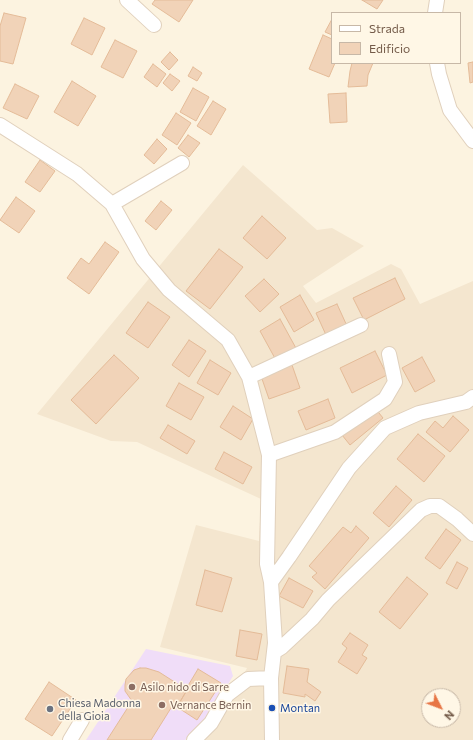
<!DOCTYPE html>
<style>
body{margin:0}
#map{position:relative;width:473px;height:740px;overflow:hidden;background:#fcf3e0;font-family:Commissioner,sans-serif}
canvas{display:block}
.legend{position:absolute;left:331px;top:12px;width:130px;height:52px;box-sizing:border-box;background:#fff7e6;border:1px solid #c7b8a7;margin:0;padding:5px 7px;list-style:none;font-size:12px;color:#735a48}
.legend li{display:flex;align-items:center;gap:8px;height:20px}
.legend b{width:20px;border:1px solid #c7b8a7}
.north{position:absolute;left:421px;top:688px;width:40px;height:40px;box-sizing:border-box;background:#fff7e6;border:1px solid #c7b8a7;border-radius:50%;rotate:132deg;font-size:11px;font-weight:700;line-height:16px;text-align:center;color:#735a48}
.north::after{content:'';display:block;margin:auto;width:14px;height:18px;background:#e77544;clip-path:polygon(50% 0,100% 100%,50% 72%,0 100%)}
</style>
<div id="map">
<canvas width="473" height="740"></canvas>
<ul class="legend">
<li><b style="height:5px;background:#fff"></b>Strada</li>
<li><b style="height:11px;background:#f1d3b8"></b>Edificio</li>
</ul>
<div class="north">N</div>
</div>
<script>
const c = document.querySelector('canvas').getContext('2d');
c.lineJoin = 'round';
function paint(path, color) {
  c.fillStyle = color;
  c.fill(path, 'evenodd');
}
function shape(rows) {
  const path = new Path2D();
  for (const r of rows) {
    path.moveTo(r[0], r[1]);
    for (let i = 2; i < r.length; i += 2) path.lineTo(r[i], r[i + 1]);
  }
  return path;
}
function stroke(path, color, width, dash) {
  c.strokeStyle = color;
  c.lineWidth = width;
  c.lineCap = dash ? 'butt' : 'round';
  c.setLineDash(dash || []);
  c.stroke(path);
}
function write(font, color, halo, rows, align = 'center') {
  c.font = font + ' Commissioner,sans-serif';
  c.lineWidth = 3;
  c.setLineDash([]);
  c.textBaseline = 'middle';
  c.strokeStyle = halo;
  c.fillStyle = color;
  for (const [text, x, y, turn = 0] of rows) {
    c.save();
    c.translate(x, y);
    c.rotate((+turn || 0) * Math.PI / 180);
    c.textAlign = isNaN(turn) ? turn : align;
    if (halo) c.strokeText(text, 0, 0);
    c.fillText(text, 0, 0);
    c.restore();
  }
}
const residential = shape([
 [243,165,317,230,332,228,364,246,303,286,316,303,391,264,401,269,420,304,473,281,473,740,200,740,219,721,247,668,160,647,196,525,259,541,261,499,137,442,111,441,37,414],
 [429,696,453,696,453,720,429,720]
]);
const education = shape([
 [146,649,230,666,233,676,205,722,185,740,86,740]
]);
const building = shape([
 [155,0,193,0,179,22,152,4,155,0],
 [362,0,383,0,377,9,362,0],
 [4,13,26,18,13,64,0,61,0,26,4,13],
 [84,18,105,28,92,55,71,44,84,18],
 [332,19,332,35,325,32,332,19],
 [323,35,332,39,332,63,335,63,329,77,309,69,323,35],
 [115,40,137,51,123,78,101,67,115,40],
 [170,52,178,60,169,70,161,62,170,52],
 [473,62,473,82,470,83,468,63,473,62],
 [352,63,373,63,368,75,367,86,348,87,350,71,352,63],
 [153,64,166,74,157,87,144,77,153,64],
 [193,67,202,73,197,81,188,76,193,67],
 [170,74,180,81,172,91,163,83,170,74],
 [72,81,96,96,78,126,54,112,72,81],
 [15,84,39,96,27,119,3,108,15,84],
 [193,88,209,97,196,121,180,112,193,88],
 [346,93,347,122,330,123,328,94,346,93],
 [213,101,226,109,211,135,197,126,213,101],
 [176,113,191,123,177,145,162,135,176,113],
 [188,135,200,143,189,157,178,148,188,135],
 [157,139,167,149,154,164,144,155,157,139],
 [40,160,55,171,40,192,25,182,40,160],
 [16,197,35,211,19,233,0,220,16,197],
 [161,201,172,210,156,230,145,221,161,201],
 [262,216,286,238,267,259,243,238,262,216],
 [105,242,119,252,89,294,67,278,81,258,89,264,105,242],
 [219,249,243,267,210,309,186,291,219,249],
 [395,278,405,299,364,320,353,298,395,278],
 [264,279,279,294,260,312,245,296,264,279],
 [300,295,314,320,294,332,280,307,300,295],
 [148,302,170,317,148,348,126,333,148,302],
 [337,304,347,326,326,335,316,313,337,304],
 [280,319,297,350,277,362,260,331,280,319],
 [189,340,206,351,189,377,172,365,189,340],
 [375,351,387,375,352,393,340,368,375,351],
 [114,355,139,378,96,424,71,400,114,355],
 [422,357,435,381,415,392,402,368,422,357],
 [210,360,231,373,218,395,197,383,210,360],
 [292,365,300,388,269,399,261,376,292,365],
 [179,383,204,397,191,420,166,406,179,383],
 [328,399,335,418,306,430,298,411,328,399],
 [233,406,253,419,241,440,220,427,233,406],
 [375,408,383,418,350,445,342,435,375,408],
 [453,416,469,430,450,452,426,432,435,421,443,428,453,416],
 [168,425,195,441,187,454,160,438,168,425],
 [418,434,445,456,424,482,397,459,418,434],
 [224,452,252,467,243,484,215,469,224,452],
 [396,486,412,500,389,527,373,513,396,486],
 [356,526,369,538,325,589,312,577,317,573,309,566,343,527,351,533,356,526],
 [446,529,461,540,440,569,425,558,446,529],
 [457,562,468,568,457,589,446,583,457,562],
 [205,570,232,578,222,612,196,605,205,570],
 [407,577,428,594,400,629,379,612,407,577],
 [289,578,313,591,303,608,279,596,289,578],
 [240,630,262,634,257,660,236,656,240,630],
 [350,633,368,645,362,655,367,658,357,674,338,662,347,648,342,644,350,633],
 [287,666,309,669,307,682,321,692,315,701,305,694,305,697,283,693,287,666],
 [140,668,146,668,159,672,187,690,175,710,171,708,151,740,107,740,132,701,125,691,125,685,126,679,134,670,140,668],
 [198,669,221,683,197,720,177,707,187,690,186,689,198,669],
 [49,682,76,700,52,736,25,719,49,682]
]);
const minor = shape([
 [127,0,154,25],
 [435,13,437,0],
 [437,63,439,74,450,110,473,141],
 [0,125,77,174,112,204,143,259,169,290,228,340,249,377,269,455,267,564,271,582],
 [112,204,182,163],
 [249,377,361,325],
 [269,455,335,432,385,399,395,382,389,354],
 [274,652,282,647,312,619,328,600,421,510,430,506,439,506,457,519,473,534],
 [70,740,82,720],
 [194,740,211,723,227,695,248,679,271,678],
 [272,740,271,678,275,643,271,582,289,557,349,468,385,428,419,413,466,402,473,397]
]);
const markers = [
 [132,687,4,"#8d6e63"],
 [162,705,4,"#8d6e63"],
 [272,708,4,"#1a4fb4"],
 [50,709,4,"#6b7280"]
];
const educationNames = [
 ["Asilo nido di Sarre",140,687],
 ["Vernance Bernin",170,705]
];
const worshipNames = [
 ["Chiesa Madonna",58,703],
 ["della Gioia",58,716]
];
const transitNames = [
 ["Montan",280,708]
];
paint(residential, '#f4e6cf');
paint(education, '#f0ddf8');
paint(building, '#f1d3b8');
stroke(building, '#e4bb98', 1);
stroke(minor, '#e0d0bc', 16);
stroke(minor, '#fff', 14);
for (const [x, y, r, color] of markers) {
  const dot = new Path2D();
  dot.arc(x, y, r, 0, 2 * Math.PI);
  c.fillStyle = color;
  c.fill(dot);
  stroke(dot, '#fff7e6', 1.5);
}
write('11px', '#785e54', '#fff7e6', educationNames, 'left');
write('11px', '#5b616d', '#fff7e6', worshipNames, 'left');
write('11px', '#164399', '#fff7e6', transitNames, 'left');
</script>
